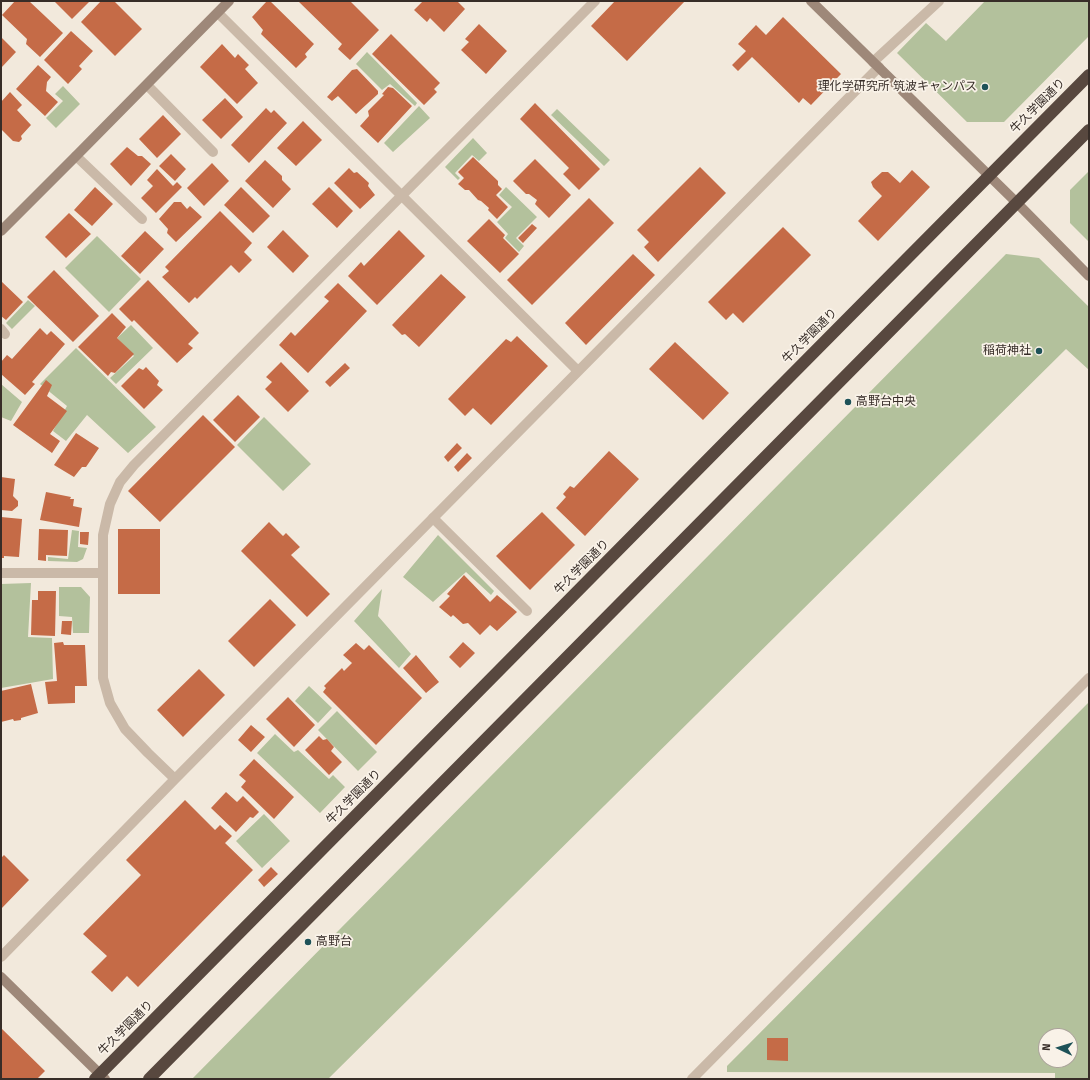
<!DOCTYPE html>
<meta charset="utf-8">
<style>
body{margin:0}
#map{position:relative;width:1090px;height:1080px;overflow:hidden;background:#f2e9dc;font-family:"Fira Sans",sans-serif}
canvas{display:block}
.frame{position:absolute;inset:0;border:2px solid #372d28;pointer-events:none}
.north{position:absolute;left:1038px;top:1028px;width:40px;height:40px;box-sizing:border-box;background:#f9f2e8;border:1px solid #aba39b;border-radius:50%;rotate:274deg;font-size:11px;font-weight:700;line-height:16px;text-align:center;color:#372d28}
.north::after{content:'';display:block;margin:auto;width:14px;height:18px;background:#1e5258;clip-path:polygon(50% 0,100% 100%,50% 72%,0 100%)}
</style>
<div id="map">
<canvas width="1090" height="1080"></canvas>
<div class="frame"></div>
<div class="north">N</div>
</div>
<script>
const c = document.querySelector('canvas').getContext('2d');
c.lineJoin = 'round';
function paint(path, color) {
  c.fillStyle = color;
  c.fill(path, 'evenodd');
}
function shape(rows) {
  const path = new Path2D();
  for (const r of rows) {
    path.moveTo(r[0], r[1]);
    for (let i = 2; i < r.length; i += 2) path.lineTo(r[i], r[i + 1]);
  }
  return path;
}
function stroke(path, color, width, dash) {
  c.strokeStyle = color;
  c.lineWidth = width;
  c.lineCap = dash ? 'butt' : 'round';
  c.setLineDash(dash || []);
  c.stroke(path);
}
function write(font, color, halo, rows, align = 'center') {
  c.font = font + ' "Fira Sans","Noto Sans JP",sans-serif';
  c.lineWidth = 3.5;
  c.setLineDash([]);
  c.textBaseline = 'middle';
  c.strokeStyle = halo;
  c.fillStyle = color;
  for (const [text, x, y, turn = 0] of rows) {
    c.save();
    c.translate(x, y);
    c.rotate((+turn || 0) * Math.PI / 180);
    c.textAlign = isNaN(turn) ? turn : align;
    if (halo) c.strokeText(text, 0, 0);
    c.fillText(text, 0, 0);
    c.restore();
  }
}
const green = shape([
 [985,1,1089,1,1089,36,1004,122,967,122,897,53,926,23,946,41],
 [367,52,417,103,415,106,390,84,382,90,356,64],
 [63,86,80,104,56,128,46,118,63,101,55,94],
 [419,106,430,118,393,152,384,143],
 [557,109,610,160,604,166,551,115],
 [473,138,487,153,479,161,472,155,455,173,460,178,458,180,445,167],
 [1089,171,1089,242,1070,223,1070,190],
 [506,187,537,217,516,238,524,246,519,252,505,238,508,234,497,222,512,207,499,195],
 [97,236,141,279,109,312,65,268],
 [1006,254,1039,258,1089,307,1089,370,1066,349,328,1079,192,1079],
 [28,300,35,306,12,329,6,323],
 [131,325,153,348,116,384,110,378,134,356,117,338],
 [76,348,156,427,128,453,87,415,66,441,53,431,67,406,40,384],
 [1,384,22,402,11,421,1,417],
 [264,417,311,464,283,491,237,445],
 [72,530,79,531,78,547,87,548,83,559,77,562,48,561,48,557,68,559],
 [438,535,494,591,491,595,466,572,433,602,403,577],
 [31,583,28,637,52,638,53,679,1,688,1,584],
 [59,587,81,587,90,597,89,633,73,633,72,617,59,616],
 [382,589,378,616,411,654,399,668,354,621],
 [309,686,332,708,318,723,295,701],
 [1089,702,1089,1079,1055,1079,1055,1073,727,1072,727,1066],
 [1046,1036,1070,1036,1070,1060,1046,1060],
 [337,711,377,752,358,771,318,730],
 [275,734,294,752,298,750,329,779,333,775,345,787,320,813,257,753],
 [264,814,290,841,262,868,236,841]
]);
const building = shape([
 [15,1,29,1,63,33,40,57,26,44,27,39,2,15],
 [54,1,88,1,89,2,72,19],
 [101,1,114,1,142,29,115,56,81,22],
 [267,1,270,1,314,44,305,54,307,57,296,68,261,34,263,30,252,17],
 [298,1,350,1,379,30,350,60,338,49,342,44],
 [423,1,457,1,465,9,444,32,430,18,427,22,414,10],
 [615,1,685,1,627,61,591,26],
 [783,17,841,74,811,105,803,98,799,103,752,57,738,71,732,65,746,51,738,44,756,25,766,35],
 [479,24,507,51,486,74,461,50,469,42,465,39],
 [71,31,93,51,79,66,82,69,68,84,44,60],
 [391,34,440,83,434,89,437,92,424,105,372,54],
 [1,37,16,52,1,68],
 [222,44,235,58,238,54,249,65,245,69,258,83,237,104,200,67],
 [38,65,51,77,47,82,46,91,58,102,45,116,16,89],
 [357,69,378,91,378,94,356,114,338,96,332,101,327,97,352,70],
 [388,87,393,88,412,106,378,143,360,126,369,116,368,111,384,95,382,94],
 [10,92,22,105,17,110,31,125,21,136,22,139,19,142,13,141,1,129,1,102],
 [225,98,243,117,221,139,202,120],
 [535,103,600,169,579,190,563,174,569,168,520,119],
 [266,108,271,113,274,110,287,123,249,163,231,145],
 [163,115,181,134,157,158,139,139],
 [303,121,322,140,296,166,277,148],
 [127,147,138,156,142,156,151,164,131,186,110,164],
 [171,154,186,169,175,181,159,166],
 [473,157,498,181,498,185,502,189,496,195,508,207,497,219,488,210,489,208,481,201,478,200,469,190,465,190,458,184,464,178,458,172],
 [535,159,571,195,549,218,535,204,537,200,529,194,526,194,513,181],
 [265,160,282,176,282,180,291,189,273,208,245,181],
 [212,163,229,181,204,206,187,188],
 [700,167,726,193,658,262,644,247,649,242,637,230],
 [349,168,354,173,357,172,369,183,368,186,375,195,360,209,334,183],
 [157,169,173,186,177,182,182,187,156,213,141,198,153,186,147,180],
 [912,170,930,187,878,241,858,221,882,196,873,187,871,182,882,172,888,172,900,183],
 [95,187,113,204,92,226,74,210],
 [241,187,270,216,253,233,224,205],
 [329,187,353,211,337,228,312,204],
 [589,198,614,223,532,305,507,280],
 [174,202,181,202,187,209,190,206,202,217,176,242,167,233,168,229,159,219],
 [220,211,252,243,244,252,252,260,239,273,231,265,197,299,195,297,189,303,162,277,169,271,165,267],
 [69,213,91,234,66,258,45,237],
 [489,219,505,235,503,238,519,254,500,273,467,241],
 [532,224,537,228,523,243,518,238],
 [783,227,811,255,743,323,733,313,726,320,708,302],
 [283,230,309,256,293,273,267,247],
 [399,230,425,256,377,305,348,276,361,262,364,266],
 [145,231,164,249,140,274,121,256],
 [633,254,655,275,586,345,565,323],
 [54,270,99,316,73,342,27,297],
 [441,274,466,297,419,347,405,334,402,335,392,325],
 [148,280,199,333,188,344,193,348,177,363,134,320,132,322,119,309],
 [1,281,23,302,6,320,1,316],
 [338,283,367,311,308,373,279,345,291,332,295,336,329,301,324,297],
 [112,313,126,327,117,338,134,354,115,373,111,372,108,376,78,347],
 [40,328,47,335,51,331,65,344,32,382,35,384,25,395,1,374,1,362,7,355,12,359],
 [517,336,548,366,491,425,473,408,465,416,448,399,506,339,511,342],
 [675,342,729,393,703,420,649,369],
 [281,362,309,391,288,412,265,389,272,382,266,377],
 [345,363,350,368,330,387,325,382],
 [146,367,159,381,157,385,163,390,144,409,121,386,139,368,143,370],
 [46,380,52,385,47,396,67,411,50,434,60,441,52,453,13,425],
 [238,395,260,417,235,442,213,420],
 [203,415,235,447,160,522,128,491],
 [76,433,99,448,86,467,82,467,74,477,54,465],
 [457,443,462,448,448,462,444,457],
 [609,451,639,479,585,536,556,508,566,497,563,494,570,486,574,488],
 [467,453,472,458,458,472,454,467],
 [1,477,15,479,13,496,18,501,18,506,12,511,1,510],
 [46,492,71,497,70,499,74,499,73,506,82,508,79,527,40,520],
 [542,512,575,545,530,590,496,556],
 [1,517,22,519,19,557,4,556,4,558,1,558],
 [269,522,283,536,286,533,300,547,291,555,330,594,307,617,241,551],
 [39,529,68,530,67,556,46,555,46,561,38,560],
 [118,529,160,529,160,594,118,594],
 [80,532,89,532,88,545,80,544],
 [464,575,490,602,497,595,517,612,497,631,490,625,480,635,468,623,463,624,453,615,451,617,439,607,450,596,447,594],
 [38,591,56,591,55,636,31,635,32,600,38,600],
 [270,599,296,625,254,667,228,641],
 [62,621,72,621,71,635,61,634],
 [63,642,64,645,85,645,87,686,75,686,75,703,48,704,45,682,57,681,54,643],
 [463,642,475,653,460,668,449,657],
 [356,643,364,650,369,645,422,698,376,745,323,692,326,688,324,686,342,668,344,671,352,663,343,655],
 [416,655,439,682,426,693,403,668],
 [199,669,225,695,183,737,157,710],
 [31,684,38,713,21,718,21,720,14,721,13,719,1,722,1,691],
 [288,697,315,725,294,747,266,719],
 [251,725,265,737,251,752,238,740],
 [319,736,323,740,327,739,334,747,331,751,342,762,329,775,305,750],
 [254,759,294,797,274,819,241,787,246,781,239,775],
 [226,792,237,802,243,796,259,812,253,818,250,817,236,832,211,808],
 [185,800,215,830,220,825,232,836,225,843,253,870,138,987,127,976,112,992,91,972,107,956,83,934,141,875,126,860],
 [4,855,29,880,1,909,1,858],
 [271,867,278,874,264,887,258,880],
 [1,1028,45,1071,37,1079,1,1079],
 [767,1038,788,1038,788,1061,767,1060]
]);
const lane = shape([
 [873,62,939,1],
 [433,518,527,611],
 [692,1079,1089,678]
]);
const street = shape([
 [218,13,578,371],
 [147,85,213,152],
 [76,156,142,219],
 [1,329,5,334],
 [1,573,103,573],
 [175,779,148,753,125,729,110,703,103,678,103,535,110,504,120,482,134,465,595,1],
 [1,957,175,779,879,67]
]);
const secondary = shape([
 [811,1,1017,203,1089,276],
 [1,231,76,156,229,1],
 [1,977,105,1079]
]);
const highway = shape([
 [95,1079,727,440,1089,75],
 [149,1079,1089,130]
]);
const markers = [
 [985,87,4,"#1e5258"],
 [1039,351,4,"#1e5258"],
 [848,402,4,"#1e5258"],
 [308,942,4,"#1e5258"]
];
const poiNames = [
 ["理化学研究所 筑波キャンパス",977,87],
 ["稲荷神社",1031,351],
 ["高野台中央",856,402,"left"],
 ["高野台",316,942,"left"]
];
const streetNames = [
 ["牛久学園通り",1038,106,-45],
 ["牛久学園通り",810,336,-45],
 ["牛久学園通り",582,567,-45],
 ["牛久学園通り",354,797,-45],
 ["牛久学園通り",126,1028,-45]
];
paint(green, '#b3c19c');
paint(building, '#c56b47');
stroke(lane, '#cab9a8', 10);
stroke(street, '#cab9a8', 10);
stroke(secondary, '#9e8879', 10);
stroke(highway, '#58483f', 12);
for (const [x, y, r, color] of markers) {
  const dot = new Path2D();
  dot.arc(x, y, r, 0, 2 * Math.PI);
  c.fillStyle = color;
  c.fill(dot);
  stroke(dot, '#f9f2e8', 1.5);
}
write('12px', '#372d28', '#f9f2e8', poiNames, 'right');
write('12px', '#372d28', '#f9f2e8', streetNames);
</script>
